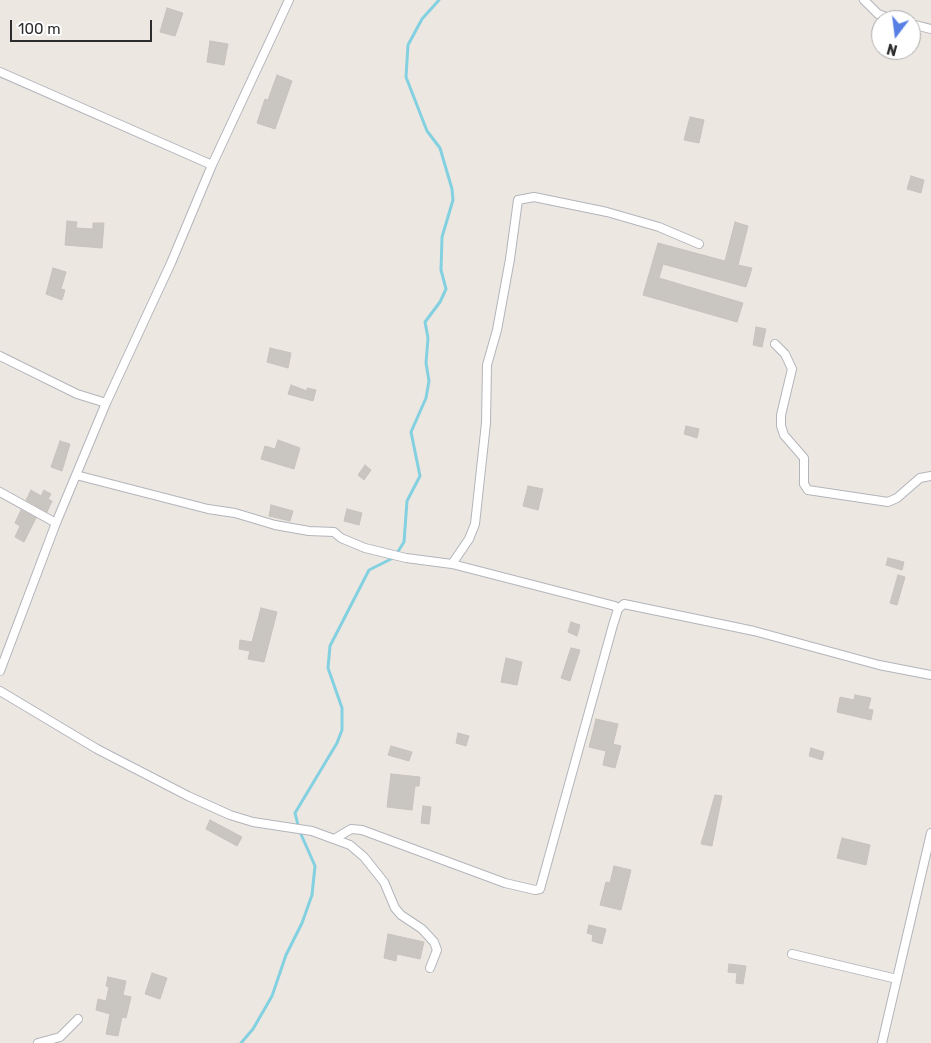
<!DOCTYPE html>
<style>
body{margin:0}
#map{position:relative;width:931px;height:1043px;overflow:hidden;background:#ede7e2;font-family:Rubik,sans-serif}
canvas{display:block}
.north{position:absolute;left:871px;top:10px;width:50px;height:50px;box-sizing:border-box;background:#fff;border:1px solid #ababab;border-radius:50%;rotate:195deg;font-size:14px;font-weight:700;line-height:20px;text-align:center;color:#2d2d2d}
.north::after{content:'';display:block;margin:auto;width:18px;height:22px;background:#5880e4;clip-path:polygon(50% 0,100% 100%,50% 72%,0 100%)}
.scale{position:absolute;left:10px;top:20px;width:142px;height:22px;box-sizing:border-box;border:2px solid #2d2d2d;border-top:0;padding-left:6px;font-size:15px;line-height:18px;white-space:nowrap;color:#2d2d2d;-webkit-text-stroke:4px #fff;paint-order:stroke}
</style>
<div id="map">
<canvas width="931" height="1043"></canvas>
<div class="north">N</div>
<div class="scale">100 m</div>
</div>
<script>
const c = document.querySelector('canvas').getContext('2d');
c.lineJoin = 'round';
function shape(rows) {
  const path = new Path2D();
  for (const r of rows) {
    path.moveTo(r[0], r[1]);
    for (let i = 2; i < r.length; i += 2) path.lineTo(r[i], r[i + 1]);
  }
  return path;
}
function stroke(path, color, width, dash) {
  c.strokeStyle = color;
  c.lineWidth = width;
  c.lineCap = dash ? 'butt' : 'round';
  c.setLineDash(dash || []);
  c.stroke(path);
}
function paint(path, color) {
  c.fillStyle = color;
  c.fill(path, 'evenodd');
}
const stream = shape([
 [397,553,404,542,407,501,420,476,411,432,426,398,429,381,426,363,428,338,425,322,440,302,446,289,441,270,442,237,453,200,452,189,440,148,427,131,406,77,408,45,422,19,439,0],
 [298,825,295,813,337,743,342,730,342,708,328,668,330,646,369,570,391,559],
 [241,1043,253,1029,272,996,286,955,302,923,312,895,315,866,300,832]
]);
const building = shape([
 [167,8,183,13,175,36,160,32,167,8],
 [210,41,228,44,224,65,207,62,210,41],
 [277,75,292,81,275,129,257,123,265,99,268,100,277,75],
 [690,117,704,120,699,143,684,140,690,117],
 [911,176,924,180,921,193,907,189,911,176],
 [67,221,77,222,76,228,93,229,93,223,104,223,102,248,65,245,67,221],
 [735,222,748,226,738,265,752,268,746,287,663,264,659,278,743,303,737,322,643,295,658,243,725,261,735,222],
 [53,268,66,272,61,289,65,290,62,300,46,294,53,268],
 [756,327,766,329,762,347,753,345,756,327],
 [270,348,291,353,288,368,267,362,270,348],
 [291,385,307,391,307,388,316,390,313,401,288,394,291,385],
 [686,426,699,429,697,438,684,434,686,426],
 [278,440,300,448,294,469,261,459,265,446,275,449,278,440],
 [60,441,70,444,62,471,51,467,60,441],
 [365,465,371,470,364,480,358,475,365,465],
 [528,486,543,489,538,510,523,506,528,486],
 [31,490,41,496,44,490,51,494,48,499,52,501,47,512,26,500,31,490],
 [271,505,293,511,290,521,269,516,271,505],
 [347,509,362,513,359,525,344,521,347,509],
 [21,510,36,518,24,542,15,537,20,526,15,523,21,510],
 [888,558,904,562,902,570,886,565,888,558],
 [898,575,905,577,897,605,890,603,898,575],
 [261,608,277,612,264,662,248,659,250,651,239,649,240,640,252,642,261,608],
 [571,622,580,625,577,636,568,632,571,622],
 [571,648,580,650,570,681,561,678,571,648],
 [506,658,522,662,517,685,501,682,506,658],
 [855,695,871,698,868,709,873,710,871,720,837,712,840,697,854,700,855,695],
 [596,719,618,724,613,744,621,746,615,768,603,765,606,751,589,747,596,719],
 [458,733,469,736,466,746,456,743,458,733],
 [391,746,412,752,409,761,388,755,391,746],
 [811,748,824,752,822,760,809,756,811,748],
 [391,774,420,777,419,786,415,786,412,810,387,807,391,774],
 [715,795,722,796,712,846,701,844,715,795],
 [423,806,431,807,429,824,421,823,423,806],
 [210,820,242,837,237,846,206,829,210,820],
 [842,838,870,845,866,865,837,858,842,838],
 [614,866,631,870,621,910,600,905,606,882,610,883,614,866],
 [589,925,606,929,602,944,592,941,593,935,587,933,589,925],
 [388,934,424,942,420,959,397,954,396,961,384,958,388,934],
 [729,964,746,966,743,984,736,983,737,973,728,972,729,964],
 [152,973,167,978,160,999,145,994,152,973],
 [108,977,126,981,123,995,131,997,126,1018,122,1017,118,1036,106,1034,110,1014,96,1010,98,999,106,1001,109,987,106,986,108,977]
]);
const minor = shape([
 [864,0,878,14,895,20],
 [911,24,931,29],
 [0,72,212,165],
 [775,344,785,354,792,369,781,415,781,426,784,435,804,458,804,484,808,490,888,502,897,498,920,478,931,476],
 [0,356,77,394,106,403],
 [76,475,208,509,235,513,275,525,309,531,334,532,341,538,365,548,406,558,452,564,615,606,618,609],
 [0,492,56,523],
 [452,564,469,539,475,524,486,423,487,365,497,330,510,259,518,200,534,197,607,212,659,227,699,244],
 [0,671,56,523,106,403,171,263,212,165,289,0],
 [0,691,97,749,188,796,230,815,253,822,312,831,350,845,364,857,384,882,395,908,401,915,422,929,434,942,437,950,430,968],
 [336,838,351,829,362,830,505,883,535,890,540,889,613,625,618,609,624,604,754,631,879,665,931,675],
 [792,954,897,979],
 [38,1043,60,1037,78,1019],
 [882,1043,931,833]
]);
stroke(stream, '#83d1e0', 3);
paint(building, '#c9c5c0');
stroke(building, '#c8c2bb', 1);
stroke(minor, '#b2b5bb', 10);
stroke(minor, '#fff', 8);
</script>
